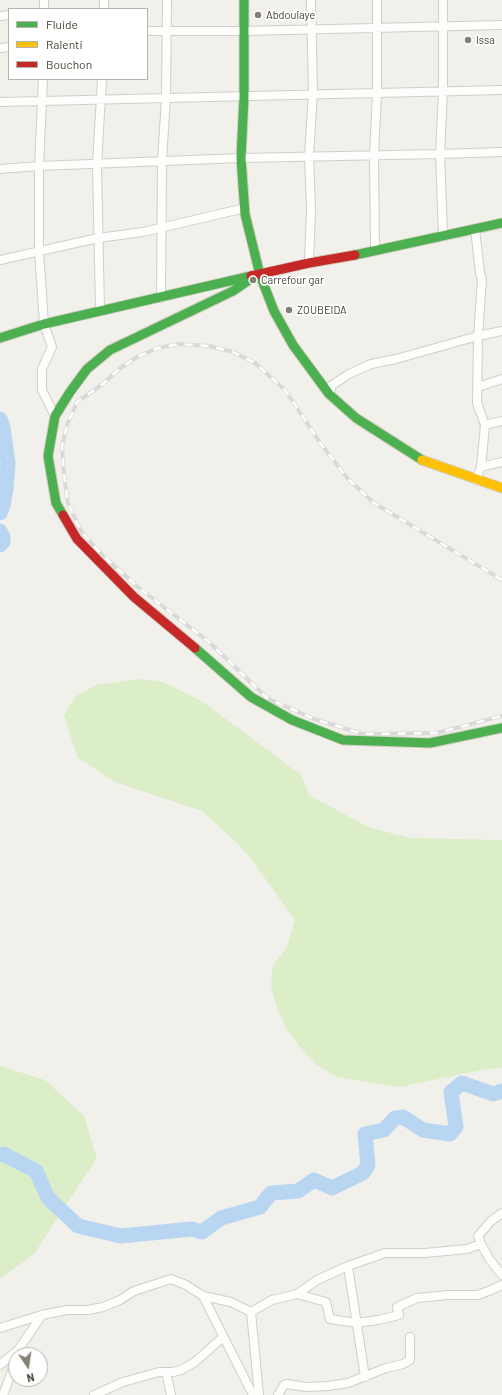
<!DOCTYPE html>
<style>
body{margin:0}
#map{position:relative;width:502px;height:1395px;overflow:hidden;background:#f2f0ea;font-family:Barlow,sans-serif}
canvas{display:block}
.legend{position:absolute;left:8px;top:8px;width:140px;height:72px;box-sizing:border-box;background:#fff;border:1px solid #b6b4ae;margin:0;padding:5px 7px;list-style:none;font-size:12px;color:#494335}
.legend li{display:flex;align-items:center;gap:8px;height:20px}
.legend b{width:20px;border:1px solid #b6b4ae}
.north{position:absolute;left:8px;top:1347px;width:40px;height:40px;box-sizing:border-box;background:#fff;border:1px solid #b6b4ae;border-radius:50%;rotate:167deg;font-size:11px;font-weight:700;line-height:16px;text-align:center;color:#494335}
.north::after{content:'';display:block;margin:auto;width:14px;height:18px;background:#848074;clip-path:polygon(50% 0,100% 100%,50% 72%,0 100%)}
</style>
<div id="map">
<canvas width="502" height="1395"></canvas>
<ul class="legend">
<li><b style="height:5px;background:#4caf50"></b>Fluide</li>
<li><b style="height:5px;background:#ffc107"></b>Ralenti</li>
<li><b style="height:5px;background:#c62828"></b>Bouchon</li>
</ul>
<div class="north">N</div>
</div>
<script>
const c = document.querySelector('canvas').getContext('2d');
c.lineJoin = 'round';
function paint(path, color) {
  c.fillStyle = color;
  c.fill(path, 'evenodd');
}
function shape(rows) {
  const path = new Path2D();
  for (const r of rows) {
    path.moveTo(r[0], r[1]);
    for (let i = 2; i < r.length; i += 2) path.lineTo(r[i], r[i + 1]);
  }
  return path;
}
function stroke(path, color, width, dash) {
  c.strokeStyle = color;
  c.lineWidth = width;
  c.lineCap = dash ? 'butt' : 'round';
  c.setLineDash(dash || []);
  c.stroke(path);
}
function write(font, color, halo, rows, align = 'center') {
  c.font = font + ' Barlow,sans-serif';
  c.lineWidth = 3.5;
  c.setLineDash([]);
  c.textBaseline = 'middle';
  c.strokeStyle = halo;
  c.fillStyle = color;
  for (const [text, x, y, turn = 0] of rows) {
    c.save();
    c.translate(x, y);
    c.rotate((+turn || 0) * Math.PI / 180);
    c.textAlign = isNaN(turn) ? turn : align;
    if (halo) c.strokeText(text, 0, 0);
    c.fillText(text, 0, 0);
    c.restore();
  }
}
const green = shape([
 [140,679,163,682,203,702,301,775,309,795,368,827,410,838,502,840,502,1068,488,1069,399,1087,336,1077,317,1065,300,1047,286,1028,277,1008,271,986,273,965,287,947,295,920,251,859,237,843,202,811,115,782,77,757,64,715,76,696,96,685],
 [0,1066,45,1080,84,1116,97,1158,34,1254,0,1279]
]);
const river = shape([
 [0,419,3,427,8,463,6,489,3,505,0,513],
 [0,531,3,537,3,542,0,545],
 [0,1155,3,1154,36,1171,48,1198,78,1226,121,1236,192,1229,202,1232,221,1218,260,1207,271,1193,298,1191,314,1180,332,1188,363,1173,368,1165,365,1134,384,1130,395,1118,403,1117,423,1130,450,1134,456,1127,451,1092,462,1083,493,1094,502,1091]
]);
const street = shape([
 [44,0,44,9],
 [443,0,443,91,440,154,443,235],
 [104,9,104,0],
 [0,16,9,15],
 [147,31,244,31,502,25],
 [0,48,9,47],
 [43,79,39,166,39,251,44,324,52,347,42,369,42,390,55,416],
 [0,102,502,90],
 [0,169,39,166,241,158,440,154,502,152],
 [475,229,480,273,482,280,478,336,477,403,485,425,481,467,476,480],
 [375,251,374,156,377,93,377,0],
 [0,260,98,238,143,232,245,208],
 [309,263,311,209,309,156,313,94,311,0],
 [161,298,162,161,166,98,167,0],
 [100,311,97,164,102,79],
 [478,387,502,379],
 [329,394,332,385,349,374,371,364,396,359,478,336,502,331],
 [485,425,502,421],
 [481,467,502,462],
 [481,1244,490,1260,502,1275],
 [348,1266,365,1377],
 [297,1294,326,1302,330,1319,357,1323,378,1320,399,1315,397,1307,417,1298,448,1295,478,1295,491,1290,502,1285],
 [203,1296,253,1395],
 [0,1328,42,1315,67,1310,88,1310,103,1307,120,1300,134,1291,171,1279,186,1285,203,1296,231,1302,251,1312],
 [0,1365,19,1349,42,1315],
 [166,1372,171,1395],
 [3,1395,16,1360],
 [94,1395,123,1382,159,1372,173,1372,181,1370,195,1362,223,1337],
 [259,1395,251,1312,272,1300,297,1294,317,1280,348,1266,385,1253,425,1253,467,1249,481,1244,478,1236,491,1221,502,1213],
 [278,1395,284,1385,287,1384,306,1387,328,1386,348,1383,386,1368,403,1364,410,1360,410,1337]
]);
const fast = shape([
 [244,0,244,97,241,158,245,214,260,275,274,311,293,345,329,394,356,418,422,460],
 [355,255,502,223],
 [0,338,44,324,251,276],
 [63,515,56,503,48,456,55,416,70,392,87,369,110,350,233,291,255,276],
 [195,648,251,697,292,720,343,740,430,743,502,728]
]);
const slow = shape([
 [422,460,502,488]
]);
const jam = shape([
 [251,276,309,263,355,255],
 [63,515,77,539,134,597,195,648]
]);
const rail = shape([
 [502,580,374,503,348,479,321,444,285,390,255,363,233,352,209,346,179,344,158,348,137,357,119,369,103,384,77,402,67,425,62,446,64,475,68,503,81,531,102,555,138,587,209,642,267,698,314,719,363,734,437,733,502,716]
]);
const markers = [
 [258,15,4,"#848074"],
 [468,40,4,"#848074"],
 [253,280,4,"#848074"],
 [289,310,4,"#848074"]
];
const poiNames = [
 ["Abdoulaye",266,15],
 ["Issa",476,40],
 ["Carrefour gar",261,280],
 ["ZOUBEIDA",297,310]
];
paint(green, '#dceec8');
stroke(river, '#b8d6f2', 15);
stroke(street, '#d0cec8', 10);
stroke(fast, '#d2cec1', 11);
stroke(slow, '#d2cec1', 11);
stroke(jam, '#d2cec1', 11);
stroke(street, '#fdfdfc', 8);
stroke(fast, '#4caf50', 9);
stroke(slow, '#ffc107', 9);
stroke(jam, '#c62828', 9);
stroke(rail, '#d9d9d8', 4);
stroke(rail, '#fff', 2.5, [8]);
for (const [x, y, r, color] of markers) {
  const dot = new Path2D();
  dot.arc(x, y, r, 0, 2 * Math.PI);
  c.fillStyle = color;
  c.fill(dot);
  stroke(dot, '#fff', 1.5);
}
write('11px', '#494335', '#fff', poiNames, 'left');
</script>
